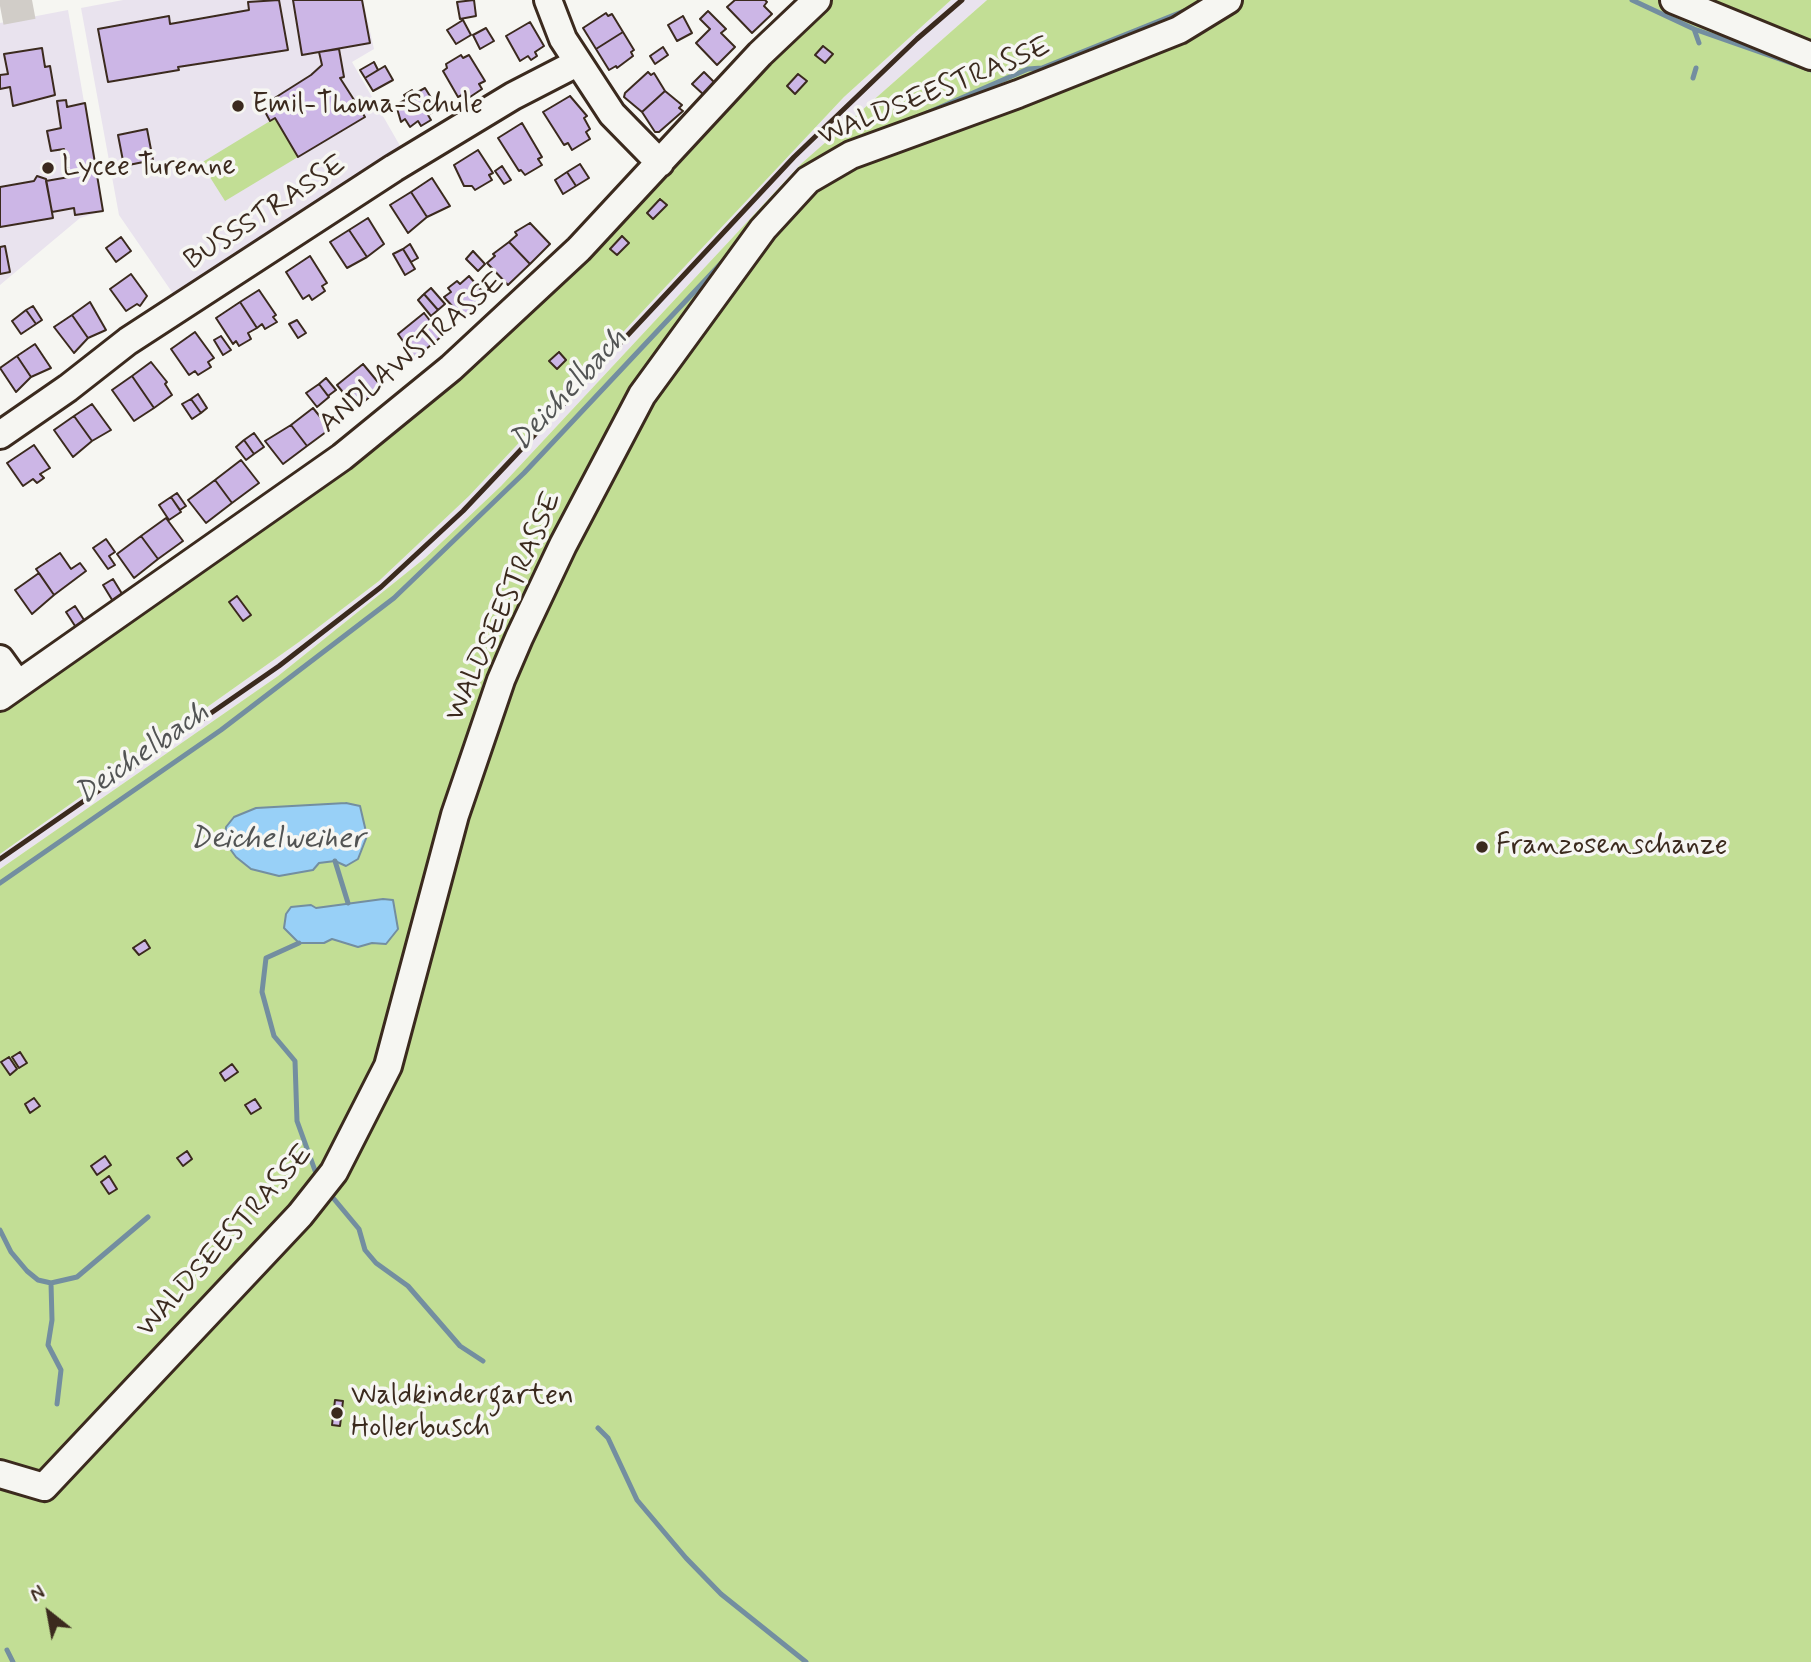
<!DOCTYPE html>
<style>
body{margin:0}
#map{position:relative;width:1811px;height:1662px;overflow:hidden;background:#f6f6f2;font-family:Mynerve,sans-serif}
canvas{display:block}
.north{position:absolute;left:14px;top:1578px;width:70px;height:70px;-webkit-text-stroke:5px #f6f6f2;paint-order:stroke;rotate:329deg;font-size:19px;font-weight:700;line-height:28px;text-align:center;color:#3b2a1e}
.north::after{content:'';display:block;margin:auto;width:24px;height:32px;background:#3b2a1e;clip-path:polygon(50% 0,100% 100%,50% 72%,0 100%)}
</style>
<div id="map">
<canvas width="1811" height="1662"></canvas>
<div class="north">N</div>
</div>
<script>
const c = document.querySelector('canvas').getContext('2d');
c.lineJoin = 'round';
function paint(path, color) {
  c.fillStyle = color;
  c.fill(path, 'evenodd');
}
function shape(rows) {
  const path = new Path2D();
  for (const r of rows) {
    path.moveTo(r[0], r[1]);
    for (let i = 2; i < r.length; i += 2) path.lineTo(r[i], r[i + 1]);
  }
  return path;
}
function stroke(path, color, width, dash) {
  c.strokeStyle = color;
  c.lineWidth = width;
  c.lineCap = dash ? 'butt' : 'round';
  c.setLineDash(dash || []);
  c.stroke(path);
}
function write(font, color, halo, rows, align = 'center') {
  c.font = font + ' Mynerve,sans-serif';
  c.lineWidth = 7;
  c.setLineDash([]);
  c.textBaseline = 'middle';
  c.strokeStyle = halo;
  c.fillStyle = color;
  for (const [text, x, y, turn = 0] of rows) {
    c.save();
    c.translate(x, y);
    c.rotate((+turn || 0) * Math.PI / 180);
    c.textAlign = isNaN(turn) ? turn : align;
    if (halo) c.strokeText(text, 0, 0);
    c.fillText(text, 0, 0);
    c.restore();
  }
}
const built = shape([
 [123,0,363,0,374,49,352,62,403,151,176,298,119,215,81,8],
 [951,0,987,0,802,163,501,486,425,558,278,676,0,869,0,854,299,642,379,581,469,496,844,97],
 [68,10,103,211,80,218,0,285,0,23]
]);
const green = shape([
 [830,0,951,0,844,97,469,496,379,581,299,642,0,854,0,712,331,478],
 [987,0,1811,0,1811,1662,0,1662,0,869,278,676,425,558,501,486,802,163],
 [275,118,298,157,225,201,201,163]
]);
const water = shape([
 [346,803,360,806,367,836,358,859,346,866,335,861,319,863,313,870,279,876,251,869,236,857,225,842,226,827,234,817,256,808,346,803],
 [383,899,393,900,398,929,386,944,372,943,358,947,332,939,324,943,299,943,284,928,286,914,291,907,311,905,316,908,383,899]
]);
const stream = shape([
 [1632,0,1694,29,1811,70],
 [1694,29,1699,43],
 [1693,78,1696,68],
 [927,113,1028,69,1042,68,1194,7],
 [335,861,348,903],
 [0,883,221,730,394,598,524,473,727,257],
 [299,943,266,958,262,992,274,1036,295,1061,297,1121,317,1176],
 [334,1199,359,1229,365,1250,376,1263,408,1286,460,1346,483,1361],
 [0,1230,11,1252,27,1271,38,1280,51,1283,77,1277,148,1217],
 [51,1283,52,1320,48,1345,61,1370,57,1404],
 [598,1428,608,1438,637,1500,686,1558,721,1594,806,1662],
 [7,1650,13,1662]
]);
const building = shape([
 [279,0,288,50,178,67,179,70,108,82,98,29,169,16,170,24,249,10,248,2,279,0],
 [293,0,362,0,370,43,302,55,293,0],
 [474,0,476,16,460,19,457,2,474,0],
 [735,0,765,0,767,2,764,6,772,14,752,33,727,7,735,0],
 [708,11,726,29,721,33,735,47,717,65,696,43,710,29,700,19,708,11],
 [606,13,608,16,612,14,623,32,596,49,583,28,606,13],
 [683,16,692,33,677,41,668,25,683,16],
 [463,20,471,35,456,44,447,30,463,20],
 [530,22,544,46,535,52,537,56,531,60,528,56,520,61,506,36,530,22],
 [486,28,494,41,480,49,473,35,486,28],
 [623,32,634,50,631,52,633,56,617,68,616,66,609,70,596,49,623,32],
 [823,46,833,54,825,63,815,55,823,46],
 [663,47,668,55,655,64,650,56,663,47],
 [42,48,45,67,50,66,55,95,13,106,10,87,0,89,0,75,8,74,4,54,42,48],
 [339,49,344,77,340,78,365,117,298,157,275,118,270,121,262,106,311,75,322,65,319,52,339,49],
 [461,55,463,58,469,55,485,81,479,84,482,89,467,99,464,94,458,97,443,71,447,68,446,64,461,55],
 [374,62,378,70,365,78,360,70,374,62],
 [385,66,393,80,373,91,365,78,385,66],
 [648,72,651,75,654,73,665,91,642,112,624,97,625,93,648,72],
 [704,72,716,84,704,95,692,84,704,72],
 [798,74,807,81,795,94,787,86,798,74],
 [425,88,438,109,428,115,431,120,421,126,418,121,410,127,405,119,401,122,396,105,407,99,404,95,412,90,414,94,425,88],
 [665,91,682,105,679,108,683,111,659,132,655,132,642,112,665,91],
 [570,96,587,116,584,118,590,129,586,132,590,139,572,150,568,143,564,145,543,112,570,96],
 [66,100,67,107,85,103,103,211,75,215,74,208,52,212,46,181,69,177,64,149,51,151,47,131,61,128,57,101,66,100],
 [522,123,542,157,538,159,542,165,525,175,521,170,519,171,498,138,522,123],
 [147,129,153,160,124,166,118,135,147,129],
 [478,150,493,173,489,175,492,180,475,190,472,186,464,186,454,165,478,150],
 [580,164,589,178,576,186,567,172,580,164],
 [502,166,511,180,504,184,495,171,502,166],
 [567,172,576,186,563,194,555,180,567,172],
 [37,176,46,179,53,218,0,227,0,187,34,181,37,176],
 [432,178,450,206,427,217,411,192,432,178],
 [411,192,427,217,408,233,390,205,411,192],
 [660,199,667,205,653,219,647,213,660,199],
 [368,218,384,244,367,257,349,230,368,218],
 [530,223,550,244,530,264,509,242,517,235,515,232,530,223],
 [349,230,367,257,347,268,330,242,349,230],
 [622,236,629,243,617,255,610,249,622,236],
 [121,237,131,251,116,262,106,248,121,237],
 [509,242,530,264,508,285,487,263,495,256,493,254,509,242],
 [410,244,418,258,411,262,403,249,410,244],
 [5,246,10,272,0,274,0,247,5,246],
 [403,249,415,269,405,275,393,254,403,249],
 [473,251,485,264,478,271,466,259,473,251],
 [310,256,327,283,322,286,325,291,312,300,309,295,303,299,286,272,310,256],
 [131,274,147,296,140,306,137,304,126,311,110,289,131,274],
 [469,276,488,298,464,319,444,297,451,292,448,288,457,281,460,284,469,276],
 [431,288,445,304,438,310,424,294,431,288],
 [259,290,276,315,273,317,277,322,265,329,262,324,257,328,240,302,259,290],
 [424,294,438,310,431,316,418,300,424,294],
 [90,302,106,330,88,338,72,315,90,302],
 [240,302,257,328,248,333,251,339,239,346,236,341,233,344,216,318,240,302],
 [33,306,42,320,36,324,26,310,33,306],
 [26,310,36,324,21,334,12,321,26,310],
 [424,313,442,336,415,358,398,334,424,313],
 [72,315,88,338,74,353,54,327,72,315],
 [297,320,306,333,298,338,289,324,297,320],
 [195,332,214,358,208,362,211,367,198,375,195,371,189,375,171,349,195,332],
 [221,336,231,350,223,355,214,340,221,336],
 [35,344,51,368,31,377,17,356,35,344],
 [559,352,566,360,557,369,549,361,559,352],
 [17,356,31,377,16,392,0,368,17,356],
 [151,362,167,382,165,384,172,395,154,408,132,376,151,362],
 [363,364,382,387,356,408,337,385,363,364],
 [132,376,154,408,134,421,112,390,132,376],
 [326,378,336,390,328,396,319,384,326,378],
 [319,384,329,397,317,407,306,393,319,384],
 [198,394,207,408,201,413,191,399,198,394],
 [191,399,201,413,192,419,182,404,191,399],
 [92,404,111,430,92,441,74,416,92,404],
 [313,408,330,429,307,446,291,425,313,408],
 [74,416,92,441,73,457,54,430,74,416],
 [291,425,307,446,283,464,265,441,291,425],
 [254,433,264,447,254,454,244,440,254,433],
 [244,440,254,454,246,460,236,447,244,440],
 [34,445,50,468,40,474,44,478,37,483,33,479,23,486,7,463,34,445],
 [241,460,259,483,232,503,215,480,241,460],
 [215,480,232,503,206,523,188,500,215,480],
 [177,493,186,506,180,510,171,497,177,493],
 [171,497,181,512,169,520,159,505,171,497],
 [166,518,183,541,158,559,141,536,166,518],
 [141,536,158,559,134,578,117,554,141,536],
 [106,539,115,552,109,556,115,565,108,569,93,548,106,539],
 [60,553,71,569,80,563,86,571,54,595,36,569,60,553],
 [39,573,54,595,32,614,15,590,39,573],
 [113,579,124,597,114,603,103,585,113,579],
 [237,596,251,615,243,621,229,602,237,596],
 [75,606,86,623,77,629,66,612,75,606],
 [145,940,150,948,139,955,133,948,145,940],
 [20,1052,27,1063,19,1068,12,1057,20,1052],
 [9,1057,17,1069,10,1075,1,1062,9,1057],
 [232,1064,238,1072,225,1081,220,1073,232,1064],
 [34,1098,40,1106,30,1113,25,1104,34,1098],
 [255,1099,261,1108,251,1114,245,1105,255,1099],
 [187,1151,192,1159,183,1166,177,1158,187,1151],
 [105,1156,111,1165,97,1175,91,1166,105,1156],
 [109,1176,117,1189,109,1194,101,1182,109,1176],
 [335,1400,343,1401,340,1426,332,1425,335,1400]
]);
const highwayTunnel = shape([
 [0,6,32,0]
]);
const minor = shape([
 [548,0,563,39,612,114,660,163],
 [1674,0,1811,56],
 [0,435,68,388,128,341,394,168,513,96,577,63],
 [0,659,18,684],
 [0,697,342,457,451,368,579,249,760,54,817,0],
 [0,1474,44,1487,300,1215,334,1172,388,1066,455,815,501,680,519,638,563,545,642,395,763,229,808,180,851,155,1018,94,1179,30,1228,0]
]);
const rail = shape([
 [0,859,279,666,381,587,463,511,514,457,794,157,917,39,962,0]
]);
const markers = [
 [238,106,7,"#3b2a1e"],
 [48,168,7,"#3b2a1e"],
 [1482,847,7,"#3b2a1e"],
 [337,1413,7,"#3b2a1e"]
];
const streetNames = [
 ["WALDSEESTRASSE",935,93,-22],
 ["BUSSSTRASSE",266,214,-33],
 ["ANDLAWSTRASSE",413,354,-40],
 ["WALDSEESTRASSE",505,607,-66],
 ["WALDSEESTRASSE",226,1242,-48]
];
const poiNames = [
 ["Emil-Thoma-Schule",252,106],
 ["Lycee Turenne",62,168],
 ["Franzosenschanze",1496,847],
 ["Waldkindergarten",351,1397],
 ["Hollerbusch",351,1429]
];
const waterNames = [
 ["Deichelbach",570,391,-47],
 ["Deichelbach",143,755,-35],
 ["Deichelweiher",277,841]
];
paint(built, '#e9e3ee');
paint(green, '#c2de95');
paint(water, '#98d0f7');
stroke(water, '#738ea0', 2);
stroke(stream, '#738ea0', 5);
paint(building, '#ccb6e6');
stroke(building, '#3b2a1e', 2);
stroke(highwayTunnel, '#d1cdc8', 38, [38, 19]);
stroke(minor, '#3b2a1e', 32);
stroke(minor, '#f6f6f2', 26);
stroke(rail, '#3b2a1e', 5);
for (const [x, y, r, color] of markers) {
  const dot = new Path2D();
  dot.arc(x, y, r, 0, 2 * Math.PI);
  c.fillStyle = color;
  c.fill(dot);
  stroke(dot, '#f6f6f2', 2.5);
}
write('28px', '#3b2a1e', '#f6f6f2', streetNames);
write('28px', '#3b2a1e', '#f6f6f2', poiNames, 'left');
write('italic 30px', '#525454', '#f6f6f2', waterNames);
</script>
